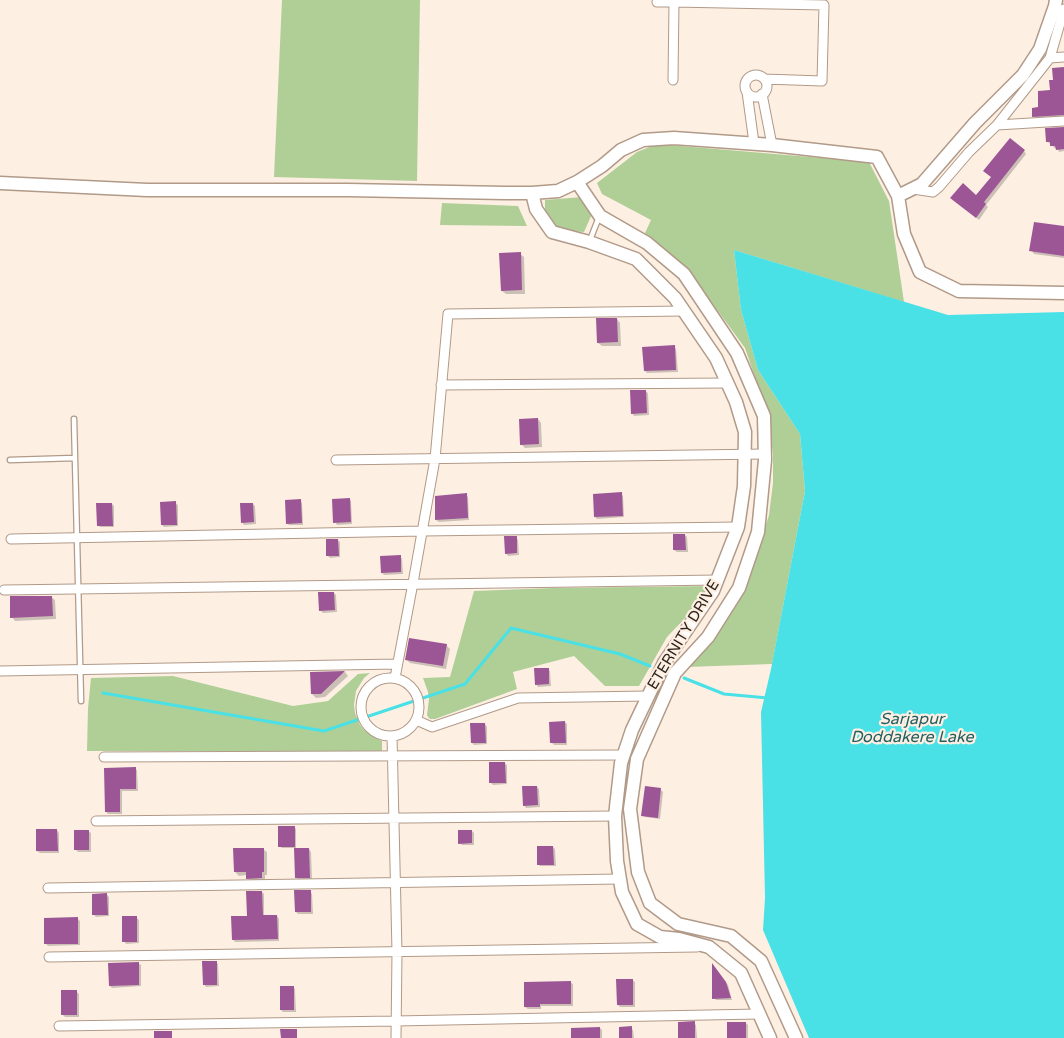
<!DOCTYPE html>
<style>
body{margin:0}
canvas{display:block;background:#feefe3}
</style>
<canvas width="1064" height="1038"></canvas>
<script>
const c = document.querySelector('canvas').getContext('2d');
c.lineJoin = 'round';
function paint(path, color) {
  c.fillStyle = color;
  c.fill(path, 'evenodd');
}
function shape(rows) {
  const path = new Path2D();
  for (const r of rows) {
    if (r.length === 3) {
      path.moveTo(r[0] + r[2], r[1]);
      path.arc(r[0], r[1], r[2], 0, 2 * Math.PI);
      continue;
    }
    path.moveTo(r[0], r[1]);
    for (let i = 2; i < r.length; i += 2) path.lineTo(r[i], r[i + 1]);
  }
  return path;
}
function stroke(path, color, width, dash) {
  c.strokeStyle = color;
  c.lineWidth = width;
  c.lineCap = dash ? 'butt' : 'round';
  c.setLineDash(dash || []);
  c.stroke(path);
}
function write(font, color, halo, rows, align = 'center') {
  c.font = font + ' "Varela Round",sans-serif';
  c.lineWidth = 4.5;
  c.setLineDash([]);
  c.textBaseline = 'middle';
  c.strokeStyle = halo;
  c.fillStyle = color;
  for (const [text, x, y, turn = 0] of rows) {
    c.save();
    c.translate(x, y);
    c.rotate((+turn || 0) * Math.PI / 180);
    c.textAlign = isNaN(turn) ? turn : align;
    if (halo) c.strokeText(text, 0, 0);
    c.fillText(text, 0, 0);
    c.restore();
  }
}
const green = shape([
 [282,0,420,0,417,181,274,177],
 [657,144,869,162,889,201,904,302,734,250,741,310,758,370,800,434,805,491,772,664,687,667,748,580,754,563,769,515,773,483,773,454,769,424,760,392,745,348,693,277,645,233,651,220,602,194,597,183,637,152],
 [582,197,592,214,584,232,557,230,545,212,545,200],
 [442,203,518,206,527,226,440,225],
 [709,586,689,614,667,637,639,686,605,686,574,656,513,672,517,689,435,719,430,719,428,717,427,715,429,699,428,692,423,678,450,677,474,591,553,588],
 [370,673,364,678,356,691,354,705,355,713,360,725,364,730,375,738,382,741,382,751,87,751,88,708,91,678,173,676,293,706,328,701,358,674]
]);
const water = shape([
 [734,250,948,315,1064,312,1064,1038,809,1038,763,930,765,898,761,712,771,669,805,491,800,434,758,370,741,310]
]);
const shadow = shape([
 [1064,68,1064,117,1036,118,1034,116,1051,92,1054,81],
 [1064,128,1064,151,1059,152,1057,147,1054,148,1052,143,1050,144,1047,141],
 [1024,151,1026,154,986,205,988,207,979,220,954,200,976,197],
 [1064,227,1064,258,1034,254,1031,250],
 [520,254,524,257,525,294,506,294,502,291],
 [617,319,620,323,621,346,602,346,598,343],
 [674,347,676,349,678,372,647,373,645,371],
 [645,391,648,393,649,415,634,416,632,413],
 [538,419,541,423,542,447,525,448,521,444],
 [621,494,623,496,624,517,597,519,595,517],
 [466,495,468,497,469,520,439,522,436,520],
 [349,499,351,501,352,524,337,525,335,522],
 [300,501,302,503,303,525,289,525,287,523],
 [175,503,178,505,178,526,164,527,162,525],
 [112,504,114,506,114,527,100,527,98,525],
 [253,504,255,506,256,524,244,525,242,522],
 [685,535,687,537,688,552,677,552,674,550],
 [516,537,518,540,519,555,508,556,506,553],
 [337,540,340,542,340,557,330,558,328,556],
 [400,556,402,559,403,574,384,575,382,573],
 [334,593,336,595,337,612,323,613,320,610],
 [51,597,55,600,56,619,15,621,12,617],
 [446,645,450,649,446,669,410,663,406,659],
 [548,669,550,671,551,686,538,687,536,684],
 [345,672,348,676,325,697,316,698,312,694,311,673],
 [565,722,567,724,567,745,554,745,552,743],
 [485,724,487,727,487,744,474,745,472,743],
 [504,763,507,765,507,784,493,785,491,783],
 [135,768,137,770,138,791,122,791,122,814,108,814,106,812,105,769],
 [537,787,539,789,540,807,526,808,524,805],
 [661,790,663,792,660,819,645,817,643,815],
 [294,827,296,829,296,850,309,849,311,852,312,879,298,880,296,877,296,848,282,848,279,846],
 [57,830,59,833,59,853,40,853,37,851],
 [88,831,91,833,91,852,78,852,76,850],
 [472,831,474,833,474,845,462,845,460,843],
 [553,847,555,849,556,866,540,866,538,864],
 [263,849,267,852,267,875,265,875,265,882,251,882,247,878,247,875,239,876,235,872],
 [310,891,312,894,313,914,298,914,296,912],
 [262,892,264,894,264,917,277,916,279,919,279,941,235,942,233,939,248,917],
 [107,895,109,897,109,916,96,917,93,914],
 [136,917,139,920,139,943,126,944,124,941],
 [77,918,80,921,80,945,48,946,46,944],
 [216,962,218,964,219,986,206,987,204,984],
 [138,963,141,965,141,986,112,988,110,986],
 [713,966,728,985,732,1000,716,1000,714,998],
 [632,980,635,982,635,1007,620,1007,618,1005],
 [570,982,573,984,573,1006,541,1006,541,1009,528,1009,525,1007],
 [293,987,295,989,296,1012,283,1012,281,1010],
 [77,992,79,994,79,1017,65,1017,62,1014],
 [694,1023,696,1025,697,1038,679,1038],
 [746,1023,748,1025,748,1038,728,1038],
 [600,1028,602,1030,602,1038,572,1038],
 [631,1028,633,1030,634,1038,620,1038]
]);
const stream = shape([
 [684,678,724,694,768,698],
 [103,693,324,731,465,684,511,628,620,654,650,666]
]);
const building = shape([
 [1064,67,1064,115,1032,117,1032,108,1038,107,1038,91,1050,90,1049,80,1053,80,1052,68],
 [1064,127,1064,149,1056,150,1055,146,1050,146,1050,142,1046,142,1045,128],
 [1010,138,1025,150,984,202,986,204,976,218,950,198,963,183,976,195,991,177,983,171],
 [1034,222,1064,226,1064,256,1029,251],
 [521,252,522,290,501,291,499,253],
 [596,318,617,318,618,342,597,343],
 [675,345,676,370,644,371,642,347],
 [630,390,646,390,647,413,631,414],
 [538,418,539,444,520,445,519,419],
 [622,492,623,516,594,517,593,494],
 [467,493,468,518,435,520,435,496],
 [350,498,351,522,333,523,332,499],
 [301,499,302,523,286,524,285,500],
 [176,501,177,525,161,525,160,502],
 [96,503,112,503,113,526,97,526],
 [240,503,253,503,254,522,241,523],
 [673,534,685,534,686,550,673,550],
 [504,536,517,536,517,553,505,554],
 [326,539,338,539,339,556,326,556],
 [401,555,401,572,381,573,380,556],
 [318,592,334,592,335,610,319,611],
 [10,596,52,596,53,616,10,618],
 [409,638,447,644,443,666,405,660],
 [534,668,549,668,549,684,535,685],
 [345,671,321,694,311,694,310,672],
 [565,721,566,743,550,743,549,722],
 [470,723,485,723,486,743,471,743],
 [489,762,505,762,506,783,489,783],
 [136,767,136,789,120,789,120,812,105,812,104,768],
 [522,786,537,786,538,805,523,806],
 [645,786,661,788,658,818,641,816],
 [278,826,295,826,295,847,278,847],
 [36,829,57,829,58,851,36,851],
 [74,830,89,830,89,850,74,850],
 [458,830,472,830,472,843,458,844],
 [537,846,553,846,554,865,537,865],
 [233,848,264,848,264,872,262,872,262,878,246,879,246,872,234,872],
 [294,848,309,848,310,878,295,878],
 [294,890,311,890,311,912,295,912],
 [246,891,262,891,263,915,277,915,278,939,232,940,231,916,247,916],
 [107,893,108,915,92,915,92,894],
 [122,916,137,916,137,942,122,942],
 [78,917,78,944,44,944,44,918],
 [202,961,217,961,217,985,203,985],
 [139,962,139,985,109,986,108,963],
 [712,963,726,982,731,998,712,999],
 [616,979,633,979,633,1005,617,1005],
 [571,981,571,1004,540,1004,540,1007,524,1007,524,982],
 [280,986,294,986,294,1010,280,1010],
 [61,990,77,990,77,1015,61,1015],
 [695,1021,695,1038,678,1038,678,1022],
 [727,1022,746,1022,746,1038,727,1038],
 [632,1026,632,1038,619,1038,619,1027],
 [600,1027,600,1038,571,1038,571,1028],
 [280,1029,297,1029,297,1038,281,1038],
 [154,1031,172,1031,172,1038,154,1038]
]);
const lane = shape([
 [590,240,599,217],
 [74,419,81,701],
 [10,460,75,458]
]);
const street = shape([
 [657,2,674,2],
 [1050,58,1064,9],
 [756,86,11],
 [673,80,674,2,824,5,822,81,764,79],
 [747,92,754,143],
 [762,94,772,145],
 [997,125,1064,121],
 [913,189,933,192,939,187,969,152,997,125,1050,58,1064,57],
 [441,385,728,383],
 [336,460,765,454],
 [11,539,422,531,738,527],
 [4,590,718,580],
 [0,671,397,664],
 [390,707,29],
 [395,678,413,583,435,459,448,314,684,311],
 [416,720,432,727,518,698,648,696],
 [392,736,397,952,396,1038],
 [104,757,623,755],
 [96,821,615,816],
 [48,888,620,879],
 [49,957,697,947],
 [59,1026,395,1021,759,1014]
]);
const secondary = shape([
 [577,182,600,216,647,243,684,274,737,353,764,416,765,460,758,532,739,588,708,637,675,673,637,759,630,809,638,872,650,903,678,924,731,936,761,961,796,1038],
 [0,183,147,190,348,190,505,193,532,193,558,191,577,182,602,166,621,150,643,140,674,138,772,145,877,157,898,196,904,234,920,272,959,291,1064,293],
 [532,193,536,209,552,232,589,242,636,259,675,298,716,358,736,402,745,432,744,486,738,527,713,591,664,663,632,730,621,763,615,816,617,861,622,892,637,924,660,937,679,939,709,947,741,973,770,1038],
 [898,196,922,184,975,123,1023,75,1040,49,1055,6,1056,0]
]);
const streetNames = [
 ["ETERNITY DRIVE",684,635,-59]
];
const waterNames = [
 ["Sarjapur",912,720],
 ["Doddakere Lake",912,738]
];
paint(green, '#afcf97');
paint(water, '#49e1e6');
paint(shadow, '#0003');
stroke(stream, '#49e1e6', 3);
paint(building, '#9c5695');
stroke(lane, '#b19a88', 7);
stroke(street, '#b19a88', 11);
stroke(secondary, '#b19a88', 15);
stroke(lane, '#fff', 4.5);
stroke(street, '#fff', 9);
stroke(secondary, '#fff', 12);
write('15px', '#2d241d', '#feefe3', streetNames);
write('italic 16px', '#225f61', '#feefe3', waterNames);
</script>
